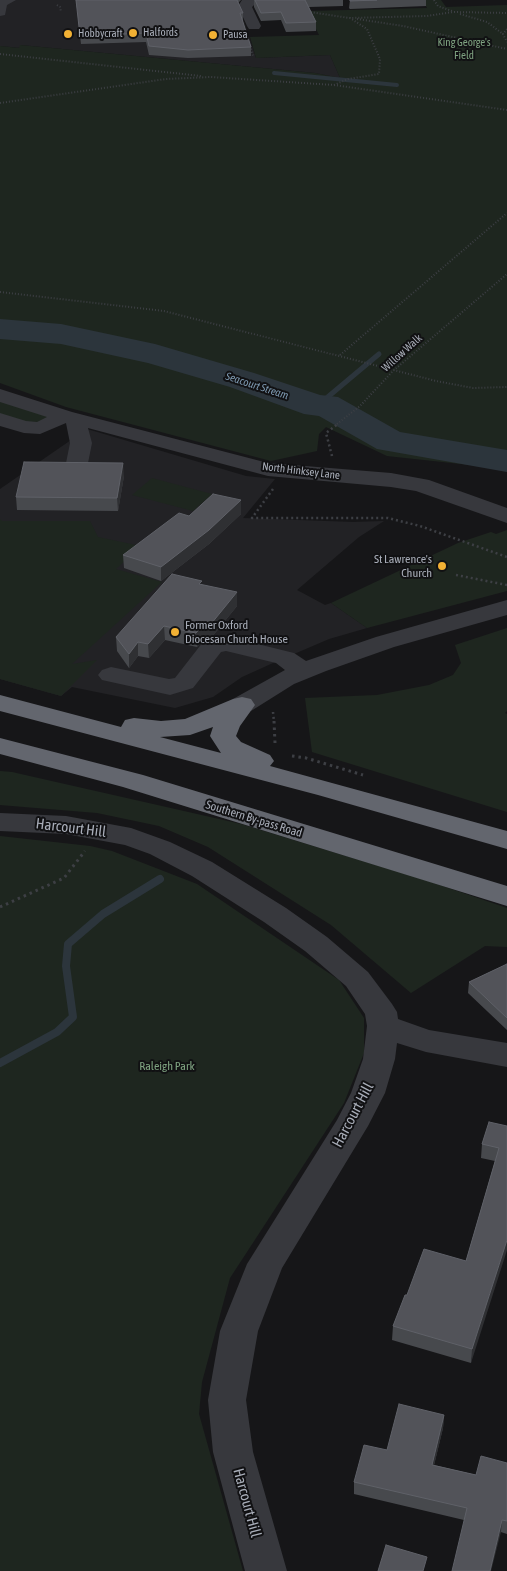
<!DOCTYPE html>
<style>
body{margin:0}
canvas{display:block;background:#161618}
</style>
<canvas width="507" height="1571"></canvas>
<script>
const c = document.querySelector('canvas').getContext('2d');
c.lineJoin = 'round';
function paint(path, color) {
  c.fillStyle = color;
  c.fill(path, 'evenodd');
}
function shape(rows) {
  const path = new Path2D();
  for (const r of rows) {
    path.moveTo(r[0], r[1]);
    for (let i = 2; i < r.length; i += 2) path.lineTo(r[i], r[i + 1]);
  }
  return path;
}
function stroke(path, color, width, dash) {
  c.strokeStyle = color;
  c.lineWidth = width;
  c.lineCap = dash ? 'butt' : 'round';
  c.setLineDash(dash || []);
  c.stroke(path);
}
function write(font, color, halo, rows, align = 'center') {
  c.font = font + ' "Asap Condensed",sans-serif';
  c.lineWidth = 4;
  c.setLineDash([]);
  c.textBaseline = 'middle';
  c.strokeStyle = halo;
  c.fillStyle = color;
  for (const [text, x, y, turn = 0] of rows) {
    c.save();
    c.translate(x, y);
    c.rotate((+turn || 0) * Math.PI / 180);
    c.textAlign = isNaN(turn) ? turn : align;
    if (halo) c.strokeText(text, 0, 0);
    c.fillText(text, 0, 0);
    c.restore();
  }
}
const built = shape([
 [0,0,237,0,256,58,330,55,340,78,315,73,20,45,20,48,0,46],
 [87,429,246,476,275,479,243,518,353,522,384,521,359,537,297,590,325,605,331,603,367,628,329,639,273,663,242,677,213,697,175,708,72,687,61,696,0,679,0,489]
]);
const green = shape([
 [423,0,441,0,446,7,507,5,507,469,387,456,326,427,319,434,317,451,271,461,66,407,0,383,0,46,19,48,20,45,315,73,340,78,330,55,256,58,250,37,319,35,307,11,427,8],
 [0,395,65,416,50,424,0,419],
 [152,478,212,494,193,511,132,495],
 [0,519,2,521,90,521,98,537,141,546,116,569,162,582,72,664,97,660,61,696,0,679],
 [507,530,507,591,367,628,331,603,458,543,491,532,496,534],
 [507,628,507,711,505,713,507,714,507,812,312,752,305,698,377,695,429,685,453,675,461,663,455,645],
 [0,771,12,772,241,824,428,881,507,908,507,947,485,946,411,993,331,925,208,847,159,826,97,813,0,805],
 [0,836,90,846,112,851,197,884,339,980,364,1018,364,1053,344,1103,230,1278,202,1382,199,1414,243,1571,0,1571]
]);
const streamFar2 = shape([
 [274,73,397,85]
]);
const streamFar1 = shape([
 [317,406,379,354]
]);
const stream = shape([
 [0,1063,57,1032,73,1017,66,966,68,944,103,914,160,879]
]);
const river = shape([
 [0,319,61,324,155,344,254,373,320,395,338,397,400,432,507,450,507,472,377,449,319,416,304,414,230,387,148,363,61,344,0,339,0,319]
]);
const pathFar2 = shape([
 [434,0,438,6,452,11],
 [57,5,60,7,61,12],
 [309,10,310,12,349,18,427,16,453,12,507,13],
 [460,14,487,22,503,34],
 [357,19,403,26,507,49],
 [507,29,503,34,507,42],
 [250,46,253,56],
 [0,54,201,76],
 [334,85,348,79,379,74,380,59,367,29,350,18],
 [0,103,166,79,211,77,334,85,507,110],
 [0,292,164,311,436,381,473,388,507,387],
 [340,355,507,213],
 [337,424,360,406,393,371,507,274]
]);
const pathFar1 = shape([
 [332,456,326,433,339,423],
 [273,489,252,518,388,518,420,526,507,557],
 [456,575,507,585],
 [273,712,274,722]
]);
const path = shape([
 [274,721,275,743],
 [292,756,306,758,363,775],
 [0,907,64,878,85,851]
]);
const minor = shape([
 [0,0,16,0,7,5,5,15,0,16,0,0],
 [242,0,256,0,257,2,252,7,261,26,259,29,249,29,247,26,238,6,242,0],
 [0,389,72,412,268,463,391,473,429,480,507,508,507,523,416,491,391,487,268,476,88,428,92,443,87,468,84,473,76,475,68,473,65,468,70,443,66,423,40,434,24,433,0,426,0,413,26,421,37,422,47,417,0,402,0,389],
 [507,600,507,615,394,647,326,671,294,684,251,711,242,713,233,711,229,705,233,699,285,670,276,663,226,651,221,652,193,688,170,695,102,680,98,675,102,670,111,667,169,679,175,678,203,642,225,636,294,653,306,661,376,637,507,600],
 [0,813,66,816,131,828,170,842,212,862,286,908,327,937,368,972,392,1004,397,1012,398,1019,429,1030,507,1043,507,1067,426,1052,397,1043,395,1059,385,1093,368,1126,282,1268,258,1331,246,1400,253,1452,287,1571,245,1571,213,1452,208,1400,220,1331,247,1264,337,1120,351,1093,363,1059,367,1026,365,1014,346,986,305,951,264,922,192,876,150,854,125,845,66,834,0,831,0,813]
]);
const highway = shape([
 [0,695,121,727,125,720,134,718,161,721,185,719,233,699,242,697,251,699,255,705,240,726,236,736,241,742,270,755,274,761,270,766,507,831,507,849,318,795,0,711,0,695],
 [213,727,210,736,221,753,160,737,190,735,213,727],
 [0,738,143,775,507,886,507,906,123,787,0,754,0,738]
]);
const wall = shape([
 [76,0,241,0,238,3,243,13,243,22,251,47,251,56,188,58,149,55,146,42,81,44],
 [254,0,343,0,343,6,309,7,316,22,316,31,286,32,281,20,261,21,254,7],
 [350,0,426,0,426,6,350,9,349,8],
 [124,476,118,511,17,510,16,497],
 [241,500,241,514,209,544,161,581,124,568,123,555,189,516],
 [202,585,237,606,211,638,203,640,197,647,165,640,149,658,138,656,129,668,117,651,116,637],
 [507,964,507,1030,468,993,469,982],
 [507,1126,471,1363,392,1340,393,1326,407,1295,466,1261,495,1161,481,1158,482,1144],
 [444,1415,443,1428,434,1465,476,1475,507,1463,507,1534,464,1520,354,1494,354,1482,387,1450]
]);
const shadedWall = shape([
 [123,463,124,476,118,511,117,498],
 [241,500,241,514,209,544,161,581,161,567],
 [237,592,237,606,211,638,203,640,197,647,196,633,202,626],
 [164,626,165,640,149,658,148,644],
 [138,642,138,656,129,668,129,654],
 [507,1240,507,1250,471,1363,472,1349],
 [444,1415,443,1428,431,1478,432,1465],
 [502,1520,501,1532,491,1571,490,1571]
]);
const building = shape([
 [76,0,237,0,243,13,240,13,251,47,188,50,149,46,146,33,80,36,76,0],
 [255,0,305,0,316,22,286,23,281,12,261,13,255,0],
 [350,0,377,0,350,1,350,0],
 [24,462,123,463,117,498,16,497,24,462],
 [213,494,241,500,209,530,161,567,123,555,179,513,189,516,213,494],
 [172,574,202,581,199,584,237,592,211,624,202,626,196,633,164,626,148,644,138,642,129,654,116,637,172,574],
 [507,964,507,1018,469,982,507,964],
 [489,1122,507,1126,507,1240,472,1349,393,1326,405,1295,407,1295,424,1249,466,1261,499,1148,482,1144,489,1122],
 [399,1404,444,1415,432,1465,476,1475,481,1456,507,1463,507,1521,502,1520,490,1571,452,1571,467,1508,354,1482,364,1445,387,1450,399,1404],
 [386,1545,427,1557,423,1571,378,1571,386,1545]
]);
const markers = [
 [133,33,5,"#f2b134"],
 [68,34,5,"#f2b134"],
 [213,35,5,"#f2b134"],
 [442,566,5,"#f2b134"],
 [175,632,5,"#f2b134"]
];
const farPoinames = [
 ["Halfords",143,33],
 ["Hobbycraft",78,34],
 ["Pausa",223,35]
];
const farParknames = [
 ["King George's",464,43],
 ["Field",464,56]
];
const farStreetnames = [
 ["Willow Walk",402,353,-42],
 ["North Hinksey Lane",301,471,7]
];
const farWaternames = [
 ["Seacourt Stream",257,386,18]
];
const poiNames = [
 ["St Lawrence's",432,559],
 ["Church",432,573],
 ["Former Oxford",185,625,"left"],
 ["Diocesan Church House",185,639,"left"]
];
const streetNames = [
 ["Southern By-pass Road",254,819,17]
];
const parkNames = [
 ["Raleigh Park",167,1066]
];
const nearStreetnames = [
 ["Harcourt Hill",71,828,7],
 ["Harcourt Hill",353,1115,-62],
 ["Harcourt Hill",247,1503,75]
];
paint(built, '#222225');
paint(green, '#1e261f');
stroke(streamFar2, '#2c353c', 4);
stroke(streamFar1, '#2c353c', 5);
stroke(stream, '#2c353c', 8);
paint(river, '#2c353c');
stroke(pathFar2, '#3d3f44', 2, [1, 2]);
stroke(pathFar1, '#3d3f44', 2.5, [2, 3]);
stroke(path, '#3d3f44', 3, [2.5, 4]);
paint(minor, '#37383d');
paint(highway, '#63666e');
paint(wall, '#47494d');
paint(shadedWall, '#2f3033');
paint(building, '#525359');
stroke(building, '#5f6168', 1);
for (const [x, y, r, color] of markers) {
  const dot = new Path2D();
  dot.arc(x, y, r, 0, 2 * Math.PI);
  c.fillStyle = color;
  c.fill(dot);
  stroke(dot, '#111113', 2);
}
write('11px', '#a8adb8', '#111113', farPoinames, 'left');
write('11px', '#7fa381', '#111113', farParknames);
write('11px', '#a8adb8', '#111113', farStreetnames);
write('italic 11px', '#7f9bb3', '#111113', farWaternames);
write('12px', '#a8adb8', '#111113', poiNames, 'right');
write('12px', '#a8adb8', '#111113', streetNames);
write('12px', '#7fa381', '#111113', parkNames);
write('15px', '#a8adb8', '#111113', nearStreetnames);
</script>
